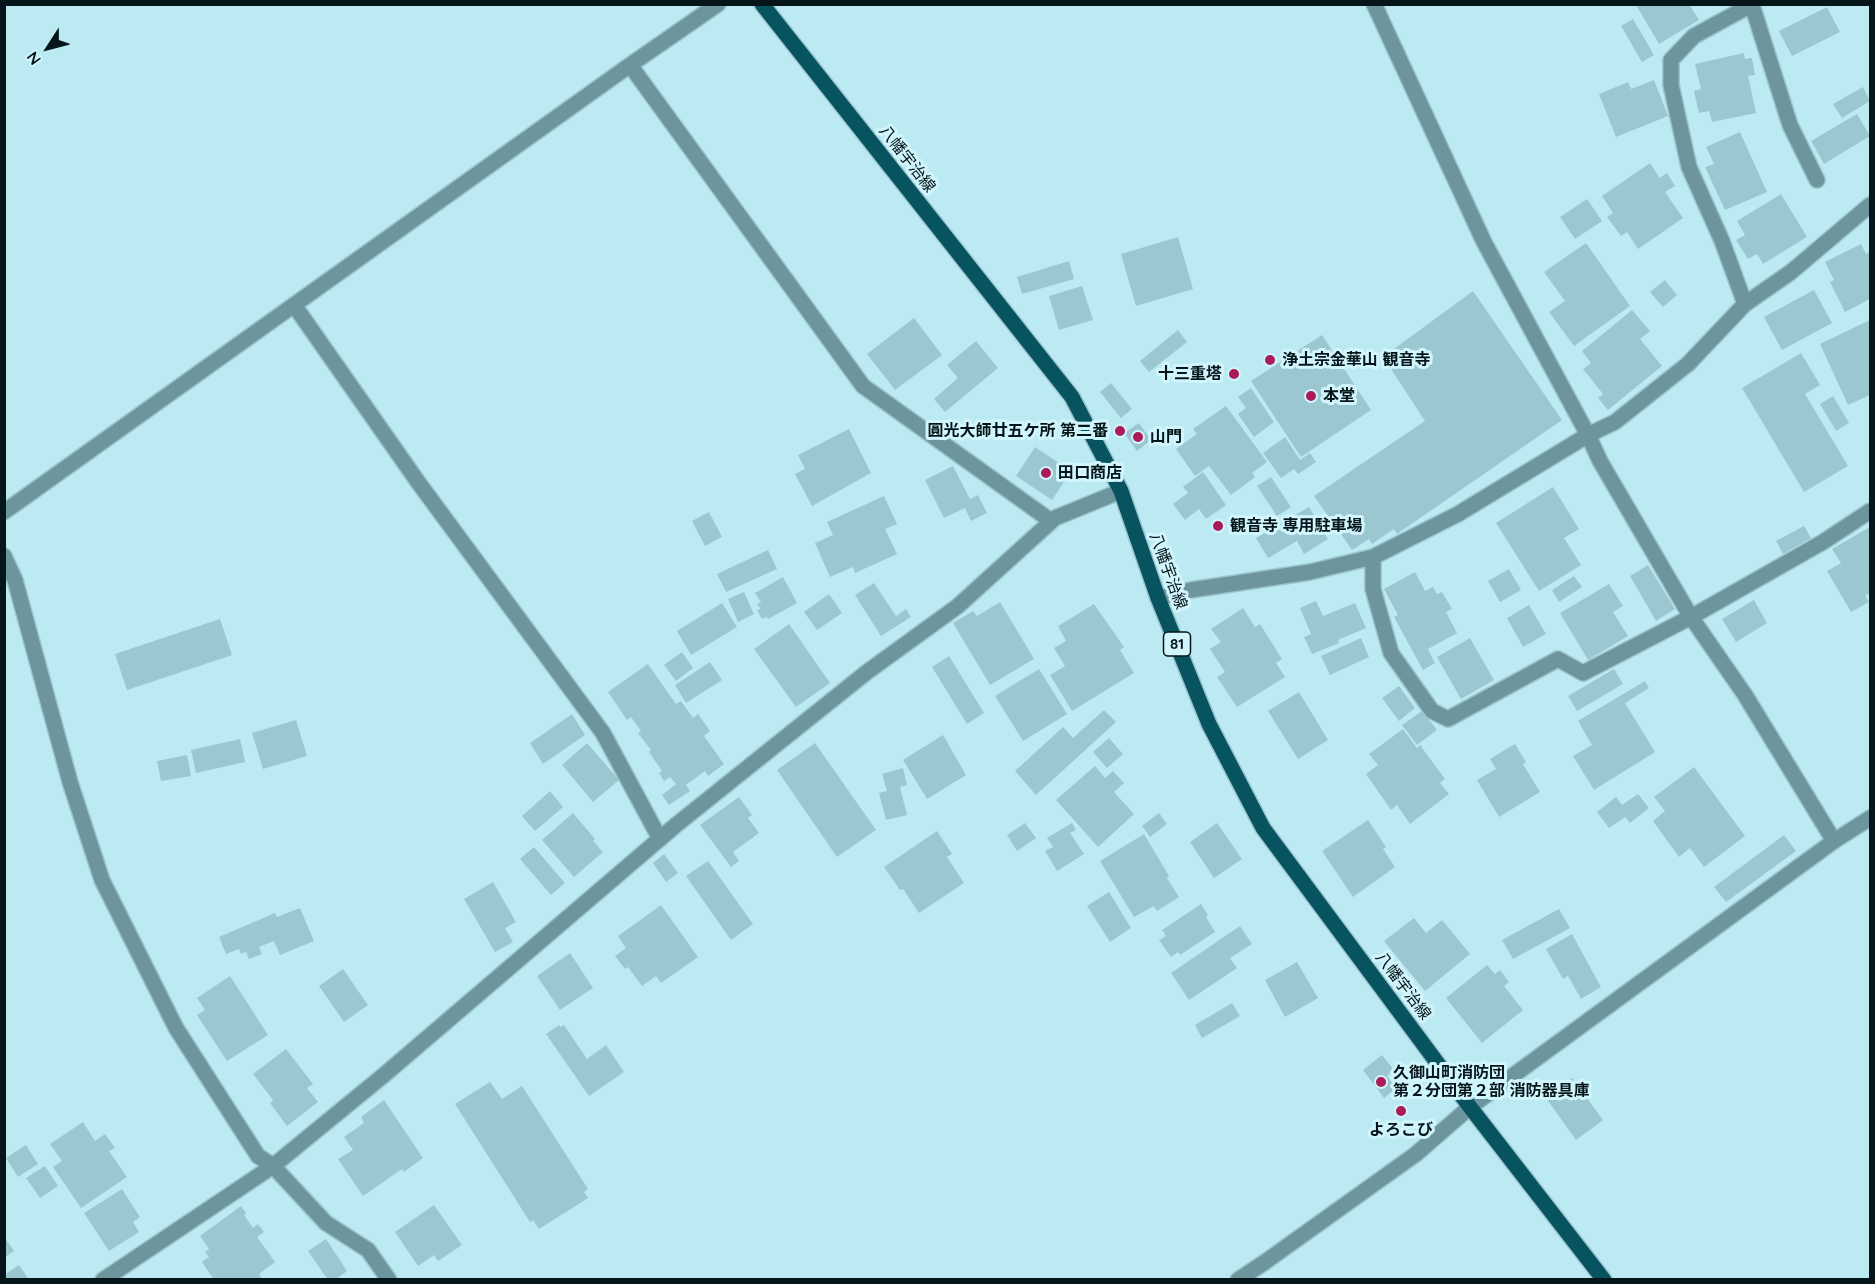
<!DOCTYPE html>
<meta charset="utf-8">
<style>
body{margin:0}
#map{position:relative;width:1875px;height:1284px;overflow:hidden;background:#bceaf3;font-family:Quicksand,sans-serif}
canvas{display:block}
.frame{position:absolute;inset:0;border:6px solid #051519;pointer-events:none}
.north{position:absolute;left:18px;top:18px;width:60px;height:60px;-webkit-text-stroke:4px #d1f5fd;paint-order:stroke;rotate:234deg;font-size:16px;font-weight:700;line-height:24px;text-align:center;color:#051519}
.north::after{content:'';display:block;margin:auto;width:21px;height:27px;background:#051519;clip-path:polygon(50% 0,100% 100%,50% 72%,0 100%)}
</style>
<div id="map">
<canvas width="1875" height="1284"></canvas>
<div class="frame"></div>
<div class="north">N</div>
</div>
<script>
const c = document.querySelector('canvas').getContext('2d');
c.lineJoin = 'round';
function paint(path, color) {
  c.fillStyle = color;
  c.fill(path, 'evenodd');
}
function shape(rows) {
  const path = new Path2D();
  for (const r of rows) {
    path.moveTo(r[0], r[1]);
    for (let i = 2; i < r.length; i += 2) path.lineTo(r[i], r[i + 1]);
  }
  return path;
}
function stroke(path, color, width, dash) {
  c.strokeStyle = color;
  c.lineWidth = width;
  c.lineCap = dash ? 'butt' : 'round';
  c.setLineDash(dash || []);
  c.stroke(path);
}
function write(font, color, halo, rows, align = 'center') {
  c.font = font + ' Quicksand,"Noto Sans JP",sans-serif';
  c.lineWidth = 6;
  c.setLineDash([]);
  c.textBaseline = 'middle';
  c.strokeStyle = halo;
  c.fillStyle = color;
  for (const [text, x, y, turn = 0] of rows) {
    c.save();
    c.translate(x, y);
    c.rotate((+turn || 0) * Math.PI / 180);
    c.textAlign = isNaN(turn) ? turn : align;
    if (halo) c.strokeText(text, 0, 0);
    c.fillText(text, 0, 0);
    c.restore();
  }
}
const building = shape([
 [1637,4,1689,4,1699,20,1659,44,1636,5],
 [1827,7,1840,32,1792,56,1779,31],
 [1633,19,1654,55,1642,62,1621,26],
 [1744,53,1745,59,1752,58,1755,75,1748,76,1756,113,1712,122,1709,111,1699,113,1694,91,1701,89,1695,64],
 [1654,80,1668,116,1616,137,1599,94,1628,82,1631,89],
 [1863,87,1870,101,1842,118,1833,104],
 [1857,114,1870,136,1824,164,1811,141],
 [1740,132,1767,192,1725,210,1705,167,1714,164,1706,147],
 [1650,163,1660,178,1667,173,1675,186,1665,192,1683,218,1638,249,1627,232,1621,236,1607,217,1613,213,1602,196],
 [1781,194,1807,237,1763,264,1757,254,1748,259,1736,240,1745,235,1737,221],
 [1587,199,1602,221,1575,239,1560,217],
 [1178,237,1193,289,1136,306,1121,254],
 [1586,243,1630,306,1574,346,1549,312,1565,301,1544,272],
 [1861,244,1866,254,1870,252,1870,299,1845,312,1830,282,1834,280,1825,262],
 [1069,261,1074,279,1022,294,1017,277],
 [1665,280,1677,295,1663,307,1650,292],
 [1082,286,1093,320,1059,330,1049,296],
 [1814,290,1832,323,1782,350,1764,317],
 [1473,291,1562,420,1397,534,1394,529,1372,544,1369,539,1352,550,1314,496,1425,421,1383,357],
 [1632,310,1650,331,1640,339,1662,366,1608,410,1598,398,1603,394,1583,369,1591,363,1582,351],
 [914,318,942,355,895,390,867,354],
 [1870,320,1870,395,1848,405,1820,344],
 [1178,330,1187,342,1149,372,1140,361],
 [1322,335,1371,410,1301,457,1251,381],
 [976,341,998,368,945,412,934,399,958,378,947,365],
 [1801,353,1820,385,1805,394,1848,466,1804,492,1742,388],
 [1111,383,1132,409,1121,418,1100,392],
 [1251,388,1274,422,1254,437,1238,414,1246,408,1238,397],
 [1833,396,1849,423,1836,431,1820,404],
 [1226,406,1267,462,1252,473,1255,477,1231,495,1209,466,1195,476,1176,449,1197,434,1193,429],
 [1139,423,1151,440,1137,451,1124,433],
 [849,429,871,473,812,506,795,474,805,469,798,455],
 [1285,437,1300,460,1310,453,1316,462,1298,474,1294,469,1281,478,1263,453],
 [1035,447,1071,471,1052,500,1016,476],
 [953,466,970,499,978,495,987,513,971,521,965,508,944,518,925,480],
 [1203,472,1226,505,1206,519,1199,509,1185,520,1173,504,1188,493,1183,487],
 [1271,477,1291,507,1277,516,1257,486],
 [1553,487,1579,529,1564,538,1581,565,1539,591,1496,523],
 [884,496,897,524,885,529,897,554,855,573,853,567,830,577,815,543,833,535,827,522],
 [1309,507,1328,539,1304,554,1297,541,1268,558,1256,538],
 [709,512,722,537,705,546,692,521],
 [1804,526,1811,538,1783,554,1776,541],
 [1870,527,1870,593,1865,596,1869,602,1851,612,1827,571,1841,563,1832,549],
 [768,550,777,569,726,592,717,574],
 [1648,565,1675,609,1656,621,1630,576],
 [1509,569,1521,590,1500,602,1488,581],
 [1415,572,1425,591,1433,587,1437,594,1442,592,1452,609,1446,612,1457,633,1428,649,1435,663,1423,670,1394,617,1398,615,1384,589],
 [1574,576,1582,587,1559,602,1552,590],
 [783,577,797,603,768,619,766,617,762,619,757,610,761,609,757,604,761,602,755,593],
 [874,583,896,616,906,609,911,617,881,636,855,595],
 [1609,584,1623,606,1613,612,1628,636,1588,660,1560,613],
 [744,592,754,614,738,622,728,599],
 [829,594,842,613,817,630,804,612],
 [1754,600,1767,623,1736,642,1722,619],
 [1316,601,1323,616,1355,603,1366,628,1338,640,1339,643,1312,654,1304,637,1311,634,1300,608],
 [1000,602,1034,659,990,685,953,623,973,611,977,616],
 [722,603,737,627,691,655,677,631],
 [1094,604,1124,647,1120,650,1134,673,1072,711,1050,675,1065,666,1054,648,1066,641,1058,626],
 [1529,605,1546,634,1523,647,1507,618],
 [1243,608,1255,627,1260,624,1282,659,1276,663,1285,677,1237,707,1217,677,1225,672,1210,649,1221,642,1211,629],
 [220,619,232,655,127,690,115,654],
 [789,624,830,683,796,707,754,649],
 [1361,638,1369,657,1330,675,1321,656],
 [1470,638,1494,680,1461,699,1437,657],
 [682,652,693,668,676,681,664,665],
 [949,656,984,713,967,724,932,667],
 [710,662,722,680,686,703,675,685],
 [648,664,676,704,681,701,693,718,698,714,710,731,704,736,724,764,708,776,705,771,686,785,690,791,669,805,662,795,676,784,670,777,664,781,659,773,662,771,649,752,651,750,638,733,641,731,631,717,627,720,608,692],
 [1039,669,1067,714,1023,741,995,696],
 [1614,669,1623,684,1577,711,1568,696],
 [1645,681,1649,688,1625,703,1655,752,1594,790,1573,756,1592,745,1578,721],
 [1399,686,1415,708,1399,721,1382,698],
 [1299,692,1328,740,1298,759,1268,711],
 [1104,710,1116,722,1036,795,1015,771,1063,727,1073,738],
 [1422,711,1437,730,1417,745,1402,725],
 [572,714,585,735,543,764,530,743],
 [296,720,307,756,263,769,252,733],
 [1403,729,1417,748,1420,745,1445,779,1440,783,1449,794,1410,824,1397,805,1391,810,1366,774,1378,765,1369,754],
 [943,735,966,775,927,799,903,760],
 [1109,738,1123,754,1107,768,1093,752],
 [240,739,245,762,196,773,191,750],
 [587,743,619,780,593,802,562,765],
 [815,743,876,830,837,857,777,770],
 [1515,744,1526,762,1523,764,1540,792,1499,817,1477,780,1496,769,1490,759],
 [187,755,191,776,161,781,157,761],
 [1095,766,1105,778,1113,771,1124,783,1114,792,1134,814,1098,847,1056,800],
 [1694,767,1745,836,1704,867,1690,848,1679,857,1653,821,1665,811,1654,797],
 [903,768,907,785,900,787,907,815,886,820,879,793,887,791,882,774],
 [550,791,563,807,535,831,522,816],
 [1638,794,1649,808,1630,823,1625,817,1609,828,1597,812,1616,797,1622,805],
 [739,797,752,815,748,818,759,833,733,852,739,861,731,867,700,825],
 [573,813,595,839,593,841,603,852,574,877,542,840],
 [1159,813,1167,824,1150,837,1142,826],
 [1368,820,1386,847,1383,849,1395,867,1353,897,1322,851],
 [1025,823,1036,838,1017,851,1007,835],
 [1072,823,1076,830,1070,833,1084,854,1057,871,1045,851,1053,847,1047,838],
 [1217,823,1242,859,1214,878,1190,842],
 [937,831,952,854,947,857,964,883,919,913,903,889,900,890,884,867],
 [1144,834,1169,876,1167,878,1179,897,1157,911,1154,906,1134,917,1100,861],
 [1784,835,1796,851,1726,902,1714,887],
 [534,847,565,883,551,895,520,859],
 [664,854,678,873,666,882,653,863],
 [708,861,753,924,731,940,686,876],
 [493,882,516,922,505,928,513,942,495,952,464,899],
 [1109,892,1131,928,1110,942,1087,906],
 [1201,904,1208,915,1206,917,1215,932,1180,955,1178,952,1171,957,1159,940,1166,936,1162,930],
 [661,905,698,957,661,983,656,976,642,986,628,967,625,969,615,956,626,948,618,936],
 [300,908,314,941,280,955,274,941,259,947,262,954,249,959,246,952,241,954,239,949,226,954,219,937,275,913,277,917],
 [1559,909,1570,928,1513,959,1502,940],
 [1414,918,1426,933,1442,920,1470,954,1425,991,1384,941],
 [1240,926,1252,944,1230,958,1237,968,1189,1000,1171,973],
 [1572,934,1601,987,1581,999,1568,976,1563,979,1546,949],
 [570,953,593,988,560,1010,537,976],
 [1297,962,1318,998,1285,1017,1265,980],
 [1487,965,1495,974,1500,970,1509,982,1504,986,1523,1010,1482,1043,1446,998],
 [343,969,368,1005,344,1022,319,986],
 [230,976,268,1035,227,1061,197,1015,205,1010,197,998],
 [1232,1003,1240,1016,1202,1038,1195,1025],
 [559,1025,561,1027,564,1025,587,1059,606,1045,624,1072,589,1096,546,1034],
 [286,1049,313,1084,307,1088,318,1102,287,1126,270,1103,273,1100,253,1074],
 [1382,1055,1394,1070,1387,1076,1396,1088,1384,1098,1363,1070],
 [1572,1078,1603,1120,1576,1140,1546,1098],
 [490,1082,502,1099,522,1086,588,1189,584,1192,588,1198,539,1229,533,1220,530,1222,455,1104],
 [384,1100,423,1158,404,1172,402,1169,363,1196,338,1159,353,1150,344,1137,364,1123,361,1117],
 [83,1122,95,1141,105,1134,115,1148,109,1151,127,1177,81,1208,53,1167,62,1161,50,1144],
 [26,1145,38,1164,18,1177,6,1158],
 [45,1166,58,1186,40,1198,26,1178],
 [122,1189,140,1217,133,1222,139,1232,109,1251,84,1213],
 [434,1205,462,1245,438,1261,434,1255,418,1266,395,1232],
 [241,1206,246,1213,244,1215,253,1228,258,1224,264,1232,257,1237,275,1262,259,1274,263,1280,214,1280,202,1262,209,1257,205,1252,209,1249,200,1236],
 [4,1237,14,1251,4,1258],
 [326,1239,347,1271,335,1280,328,1280,308,1251],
 [19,1265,29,1280,4,1280,4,1275]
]);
const minor = shape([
 [1374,4,1484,242,1588,435,1600,461,1691,617,1745,695,1834,841],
 [1752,5,1790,125,1817,180],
 [630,65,863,386,1051,521],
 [1745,304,1722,241,1689,167,1671,85,1671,60,1694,36,1753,4],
 [294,305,418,482,603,733,660,839],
 [4,512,630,65,718,4],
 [4,556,15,580,70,782,102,880,176,1028,258,1156,273,1166,326,1223,368,1250,389,1280],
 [1373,557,1373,589,1391,653,1432,711,1448,719,1558,659,1583,673,1691,617,1823,542,1870,511],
 [1158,598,1191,590,1310,572,1373,557,1458,514,1588,435,1615,422,1688,364,1745,304,1791,272,1870,205],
 [103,1280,273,1166,384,1075,676,825,867,672,958,606,1055,518,1121,491],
 [1238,1280,1265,1262,1416,1154,1470,1107,1834,841,1870,818]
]);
const major = shape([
 [762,4,1072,397,1121,491,1158,598,1209,724,1263,828,1470,1107,1604,1280]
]);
const markers = [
 [1270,360,6,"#aa1b58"],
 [1234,374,6,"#aa1b58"],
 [1311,396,6,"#aa1b58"],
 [1120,431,6,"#aa1b58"],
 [1138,437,6,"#aa1b58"],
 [1046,473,6,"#aa1b58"],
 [1218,526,6,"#aa1b58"],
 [1381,1082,6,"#aa1b58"],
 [1401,1111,6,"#aa1b58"]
];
const shields = [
 [1177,644,27]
];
const shieldNames = [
 ["81",1177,644]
];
const streetNames = [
 ["八幡宇治線",907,159,52],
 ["八幡宇治線",1168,571,70],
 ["八幡宇治線",1403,986,53]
];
const poiNames = [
 ["浄土宗金華山 観音寺",1282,360],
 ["十三重塔",1222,374,"right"],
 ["本堂",1323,396],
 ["圓光大師廿五ケ所 第二番",1108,431,"right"],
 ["山門",1150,437],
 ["田口商店",1058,473],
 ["観音寺 専用駐車場",1230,526],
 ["久御山町消防団",1393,1073],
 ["第２分団第２部 消防器具庫",1393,1091],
 ["よろこび",1401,1130,"center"]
];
paint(building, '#9bc7d0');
stroke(minor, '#9bc4cc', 18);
stroke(major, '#9bc4cc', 18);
stroke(minor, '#6d959e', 15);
stroke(major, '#075460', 15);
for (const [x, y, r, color] of markers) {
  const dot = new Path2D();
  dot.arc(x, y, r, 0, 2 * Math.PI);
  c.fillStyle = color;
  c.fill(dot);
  stroke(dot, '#d1f5fd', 2);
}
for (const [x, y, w] of shields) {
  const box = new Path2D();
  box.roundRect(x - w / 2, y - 12, w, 24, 4.5);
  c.fillStyle = '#d1f5fd';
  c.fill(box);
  stroke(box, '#051519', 1.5);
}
write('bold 15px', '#051519', null, shieldNames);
write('16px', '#051519', '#d1f5fd', streetNames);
write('bold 16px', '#051519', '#d1f5fd', poiNames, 'left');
</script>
